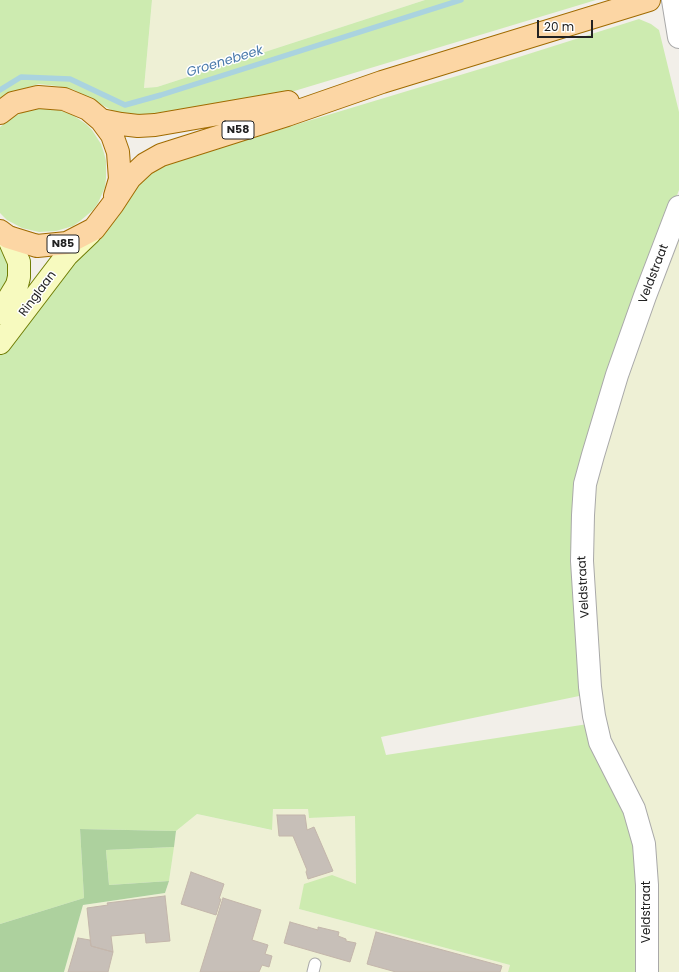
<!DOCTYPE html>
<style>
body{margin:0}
#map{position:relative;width:679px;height:972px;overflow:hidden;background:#f2efe9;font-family:Poppins,sans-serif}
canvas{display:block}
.scale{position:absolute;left:537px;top:20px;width:56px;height:18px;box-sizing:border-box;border:2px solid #222;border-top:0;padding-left:5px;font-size:12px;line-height:14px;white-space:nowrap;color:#222;-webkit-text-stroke:3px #fff;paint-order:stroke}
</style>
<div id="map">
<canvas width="679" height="972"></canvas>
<div class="scale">20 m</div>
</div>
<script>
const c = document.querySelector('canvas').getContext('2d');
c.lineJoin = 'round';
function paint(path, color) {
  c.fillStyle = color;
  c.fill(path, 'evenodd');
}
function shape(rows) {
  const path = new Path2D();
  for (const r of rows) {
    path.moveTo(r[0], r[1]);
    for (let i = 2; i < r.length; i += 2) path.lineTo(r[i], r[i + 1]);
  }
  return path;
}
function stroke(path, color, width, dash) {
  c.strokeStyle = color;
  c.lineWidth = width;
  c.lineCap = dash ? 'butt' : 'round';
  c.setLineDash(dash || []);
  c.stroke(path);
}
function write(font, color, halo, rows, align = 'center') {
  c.font = font + ' Poppins,sans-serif';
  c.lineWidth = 3;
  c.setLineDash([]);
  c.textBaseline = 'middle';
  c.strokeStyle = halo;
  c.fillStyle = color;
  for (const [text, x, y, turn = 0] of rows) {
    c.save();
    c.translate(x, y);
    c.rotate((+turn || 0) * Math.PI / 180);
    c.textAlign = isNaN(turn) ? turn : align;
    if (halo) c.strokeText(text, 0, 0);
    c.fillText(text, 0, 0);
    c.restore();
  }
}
const farmland = shape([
 [152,0,425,0,157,87,144,88],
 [679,233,679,972,656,972,609,736,601,708,590,583,592,509,604,446,637,345],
 [273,809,308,809,309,818,355,816,356,884,299,909,510,965,508,972,64,972,83,905,165,893,169,881,176,831,197,814,271,830]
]);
const grass = shape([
 [0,0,152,0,144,88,157,87,425,0,596,0,291,92,146,118,117,113,74,90,57,86,39,84,19,90,0,98],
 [639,19,651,24,659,30,679,112,679,190,649,269,585,460,584,695,381,737,386,755,588,724,618,788,634,838,644,972,508,972,510,965,299,909,304,884,332,875,356,884,355,816,309,818,308,809,273,809,272,830,197,814,176,831,80,829,84,898,0,924,0,354,77,254,101,236,118,217,129,195,141,179,159,166,500,63],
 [46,108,55,109,71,114,86,124,92,130,101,144,104,153,106,161,106,178,105,187,98,203,93,210,80,221,73,226,56,231,39,232,22,228,7,220,0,213,0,127,13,117,21,113,29,110],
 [0,247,4,251,11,272,0,301],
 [174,847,169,881,109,885,106,850]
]);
const forest = shape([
 [80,829,176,831,174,847,106,850,109,885,169,881,165,893,83,905,64,972,0,972,0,924,84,898]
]);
const stream = shape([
 [0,90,21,77,70,79,125,105,161,95,461,0]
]);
const building = shape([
 [277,815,305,815,307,830,314,827,333,871,308,879,306,872,307,870,293,836,279,836,277,815],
 [191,872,224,884,219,899,221,899,216,915,181,904,191,872],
 [165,896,170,941,146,943,145,933,111,936,113,952,91,946,87,908,108,905,107,903,165,896],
 [223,898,261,910,252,940,268,945,265,954,272,956,269,967,262,965,259,972,200,972,223,898],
 [290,922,318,930,318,927,339,932,338,936,346,939,346,941,356,943,350,962,284,943,290,922],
 [376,932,502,966,500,972,396,972,367,964,376,932],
 [78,938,90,940,91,946,113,952,108,972,68,972,78,938]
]);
const lane = shape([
 [313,972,315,964]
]);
const street = shape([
 [673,0,679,37],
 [647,972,647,885,644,844,634,809,600,742,594,716,590,687,582,561,583,515,585,484,593,455,617,375,645,296,679,207]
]);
const secondary = shape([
 [0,313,17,285,19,277,19,262,8,237],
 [0,343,67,255,90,233]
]);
const primary = shape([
 [0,113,13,103,38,97,64,99,88,109,101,120,112,135,118,152,120,179,115,196],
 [101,120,121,124,138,126,155,125,288,102],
 [0,231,8,237,37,246,67,243,94,229,113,204,130,178,145,164,161,155,287,115,382,82,649,0]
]);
const shields = [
 [238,130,32],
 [63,244,32]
];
const shieldNames = [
 ["N58",238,130],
 ["N85",63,244]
];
const streetNames = [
 ["Veldstraat",654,274,-69],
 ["Ringlaan",38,294,-53],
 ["Veldstraat",584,587,-93],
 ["Veldstraat",647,912,-90]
];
const waterNames = [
 ["Groenebeek",225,62,-17]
];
paint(farmland, '#eef0d5');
paint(grass, '#cdebb0');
paint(forest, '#add19e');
stroke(stream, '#aad3df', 5.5);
paint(building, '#c7bfb8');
stroke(building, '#c4b6ab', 1);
stroke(lane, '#a9a9a9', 13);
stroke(street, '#a9a9a9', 24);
stroke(secondary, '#707d05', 24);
stroke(primary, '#a06b00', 24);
stroke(lane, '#fff', 11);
stroke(street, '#fff', 22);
stroke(secondary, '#f7fabf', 22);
stroke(primary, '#fcd6a4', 22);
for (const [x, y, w] of shields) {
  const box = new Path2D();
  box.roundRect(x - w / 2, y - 9, w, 18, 3);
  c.fillStyle = '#fff';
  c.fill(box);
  stroke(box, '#222', 1);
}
write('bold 11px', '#222', null, shieldNames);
write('12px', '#222', '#fff', streetNames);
write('italic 13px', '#4a7aab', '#fff', waterNames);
</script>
